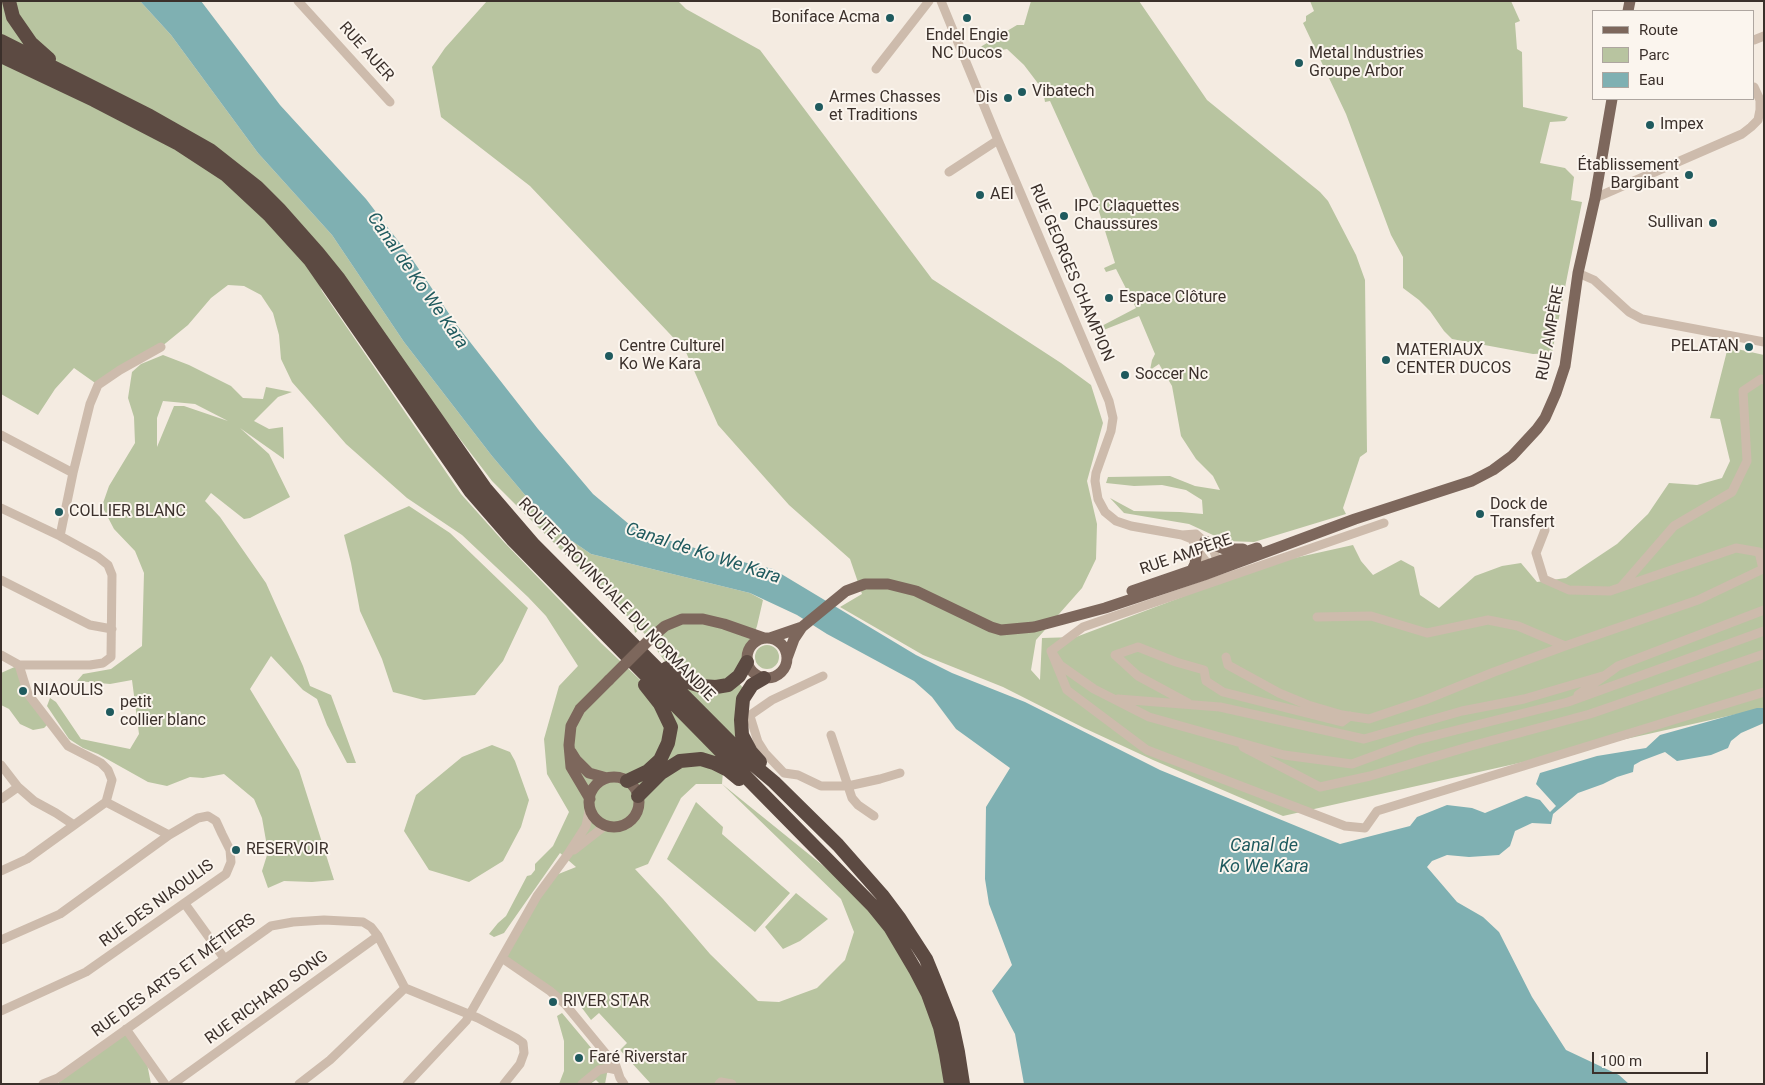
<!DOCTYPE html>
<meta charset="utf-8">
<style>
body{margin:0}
#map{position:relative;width:1765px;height:1085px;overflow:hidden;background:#f4ebe1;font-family:Roboto,sans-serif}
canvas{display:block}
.frame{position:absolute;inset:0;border:2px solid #3b302b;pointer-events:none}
.legend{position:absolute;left:1592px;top:10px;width:162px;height:90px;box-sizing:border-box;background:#fbf5ee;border:1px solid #aea6a0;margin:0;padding:6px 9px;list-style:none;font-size:15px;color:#3b302b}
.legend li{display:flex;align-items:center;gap:10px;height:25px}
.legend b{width:25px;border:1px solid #aea6a0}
.scale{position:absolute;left:1592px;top:1052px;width:116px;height:22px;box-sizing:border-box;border:2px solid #3b302b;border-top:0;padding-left:6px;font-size:15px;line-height:18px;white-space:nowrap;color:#3b302b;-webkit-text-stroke:4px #fbf5ee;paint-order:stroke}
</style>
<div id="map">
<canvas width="1765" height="1085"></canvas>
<div class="frame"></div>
<ul class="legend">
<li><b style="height:6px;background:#7d675c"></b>Route</li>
<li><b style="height:14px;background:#b8c4a0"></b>Parc</li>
<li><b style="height:14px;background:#7fb0b2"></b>Eau</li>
</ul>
<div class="scale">100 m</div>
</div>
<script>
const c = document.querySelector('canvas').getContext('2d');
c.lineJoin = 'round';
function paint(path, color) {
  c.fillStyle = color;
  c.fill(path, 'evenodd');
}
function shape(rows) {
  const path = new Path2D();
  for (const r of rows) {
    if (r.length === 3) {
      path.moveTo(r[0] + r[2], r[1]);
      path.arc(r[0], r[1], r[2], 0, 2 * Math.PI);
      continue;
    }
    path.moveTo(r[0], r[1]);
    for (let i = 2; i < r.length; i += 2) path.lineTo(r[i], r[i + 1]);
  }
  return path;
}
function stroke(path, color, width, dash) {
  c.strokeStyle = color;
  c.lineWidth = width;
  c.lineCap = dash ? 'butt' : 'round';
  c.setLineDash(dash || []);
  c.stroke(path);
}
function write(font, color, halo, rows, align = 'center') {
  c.font = font + ' Roboto,sans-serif';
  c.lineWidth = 4;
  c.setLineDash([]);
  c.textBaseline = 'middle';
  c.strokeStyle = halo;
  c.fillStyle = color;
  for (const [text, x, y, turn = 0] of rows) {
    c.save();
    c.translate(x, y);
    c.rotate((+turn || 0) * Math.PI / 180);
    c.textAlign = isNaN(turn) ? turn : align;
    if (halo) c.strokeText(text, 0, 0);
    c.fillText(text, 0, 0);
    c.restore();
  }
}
const green = shape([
 [1,1,140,1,171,35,258,153,332,235,404,342,492,456,553,528,591,554,750,593,763,600,757,626,737,681,744,689,747,752,687,691,644,633,640,629,635,633,633,622,492,481,318,253,279,209,1,41],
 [487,1,678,1,686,9,760,50,932,279,1061,363,1091,385,1103,423,1087,481,1097,524,1096,559,1082,588,1036,640,1031,670,1040,680,1042,638,1076,637,1272,563,1353,545,1361,561,1373,575,1401,560,1414,567,1420,595,1439,608,1475,576,1502,566,1521,563,1537,582,1566,578,1617,544,1648,514,1669,483,1697,485,1722,478,1730,461,1720,419,1710,418,1728,347,1764,355,1764,708,1283,816,1153,760,1084,728,1003,687,923,655,840,607,862,594,850,559,789,505,718,425,685,350,530,186,441,117,432,67,445,48],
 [1031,1,1139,1,1207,100,1320,192,1328,201,1356,255,1365,280,1367,452,1360,457,1343,508,1346,514,1254,542,1226,541,1189,524,1124,513,1110,498,1134,511,1180,512,1203,514,1202,500,1186,490,1162,485,1134,486,1106,483,1108,477,1170,476,1195,486,1220,490,1213,476,1196,459,1181,436,1172,386,1159,364,1150,370,1152,360,1155,354,1139,316,1096,333,1094,330,1136,308,1116,269,1106,272,1104,268,1115,263,1097,205,1050,101,1045,102,1043,90,1024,65,1007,49,975,55,982,46,1017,25,1024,25],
 [1310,1,1511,1,1520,21,1515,23,1517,49,1522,52,1523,107,1568,117,1565,121,1550,122,1540,163,1565,168,1574,177,1571,200,1582,202,1552,353,1533,354,1452,339,1444,331,1430,311,1419,300,1403,288,1403,257,1391,235,1346,114,1303,23,1306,21,1306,16,1314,11],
 [1,56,202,159,310,260,322,291,461,494,503,541,601,643,724,759,722,784,873,906,916,971,951,1084,651,1084,620,1050,627,1043,599,1013,591,1020,576,1000,565,1004,505,960,551,877,576,867,560,853,504,933,494,937,489,934,498,923,506,916,527,876,531,875,535,870,535,864,553,846,569,812,547,774,544,739,559,686,578,666,546,616,528,597,462,535,407,498,346,444,292,382,281,359,279,335,273,313,261,295,244,286,228,285,211,298,188,325,161,347,98,385,74,368,55,389,38,415,1,394],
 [696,784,722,784,841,899,854,932,845,960,817,988,779,1002,758,1001,710,954,663,899,635,869,648,864,681,798],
 [163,355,189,365,231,386,243,398,263,399,266,387,292,392,278,397,254,421,269,429,283,427,284,459,240,428,269,454,290,497,250,518,244,519,211,493,205,501,220,517,266,583,303,666,310,686,331,695,356,763,347,763,327,725,317,699,303,690,271,656,250,689,299,770,334,880,312,882,284,881,268,888,262,871,268,852,262,818,254,799,224,774,203,778,190,777,167,786,148,782,98,754,83,748,69,739,47,706,50,698,56,702,81,739,130,749,139,734,132,680,110,684,77,681,83,674,111,669,142,646,144,573,135,551,114,529,102,506,109,486,135,443,134,417,128,398,132,372,141,364],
 [163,401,195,404,228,421,184,406,174,406,157,447,157,418],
 [409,506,450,533,528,608,503,661,475,695,424,700,393,692,382,659,360,611,351,563,344,535],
 [767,657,12],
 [19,665,28,694,50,722,44,728,33,730,20,724,9,709,1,705,1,673],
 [492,745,510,752,515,761,529,800,521,827,503,861,469,882,429,870,404,831,416,795,462,757],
 [696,802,723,827,722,834,790,893,755,932,667,859],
 [796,893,828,919,800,941,783,949,765,927],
 [562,1013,608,1068,605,1084,600,1084,596,1080,590,1084,559,1084,564,1071,564,1041,557,1016],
 [126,1029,146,1058,151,1084,59,1084,58,1078]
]);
const water = shape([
 [140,1,201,1,280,105,366,199,412,259,456,324,538,429,593,494,630,525,657,537,743,562,773,569,916,655,952,673,1025,702,1160,770,1340,844,1410,826,1417,817,1447,805,1472,808,1485,813,1526,796,1540,800,1550,812,1556,806,1536,784,1540,773,1597,756,1646,748,1660,735,1757,708,1764,708,1764,723,1741,733,1731,741,1728,748,1711,755,1677,761,1665,752,1641,761,1634,765,1633,772,1617,777,1603,784,1578,793,1553,814,1551,824,1532,823,1515,831,1510,846,1499,855,1469,857,1447,855,1432,861,1427,867,1457,902,1483,917,1499,932,1532,997,1566,1050,1619,1075,1629,1084,1024,1084,1015,1034,992,991,1012,965,989,904,985,879,986,807,1010,768,956,729,932,697,914,681,827,634,797,615,750,593,591,554,553,528,492,456,404,342,332,235,258,153,171,35]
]);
const minor = shape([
 [298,1,390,102],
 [941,1,998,140,1109,401,1113,418,1111,431,1096,473,1095,481,1098,499,1105,512,1116,521,1131,526,1182,535,1196,534,1213,549,1216,557,1215,566],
 [1754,40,1764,36],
 [876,69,929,1],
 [949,172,998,140],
 [1595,198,1742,134,1751,127,1758,120,1760,110,1760,100,1754,87],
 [1578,273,1594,280,1629,312,1642,319,1764,342],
 [1,435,73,473],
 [1,508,60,536],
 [1182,535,1192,539,1197,550,1208,564,1212,566],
 [1,580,90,625,112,629],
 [1621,587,1674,526,1732,492,1747,461,1743,391,1761,379,1764,380],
 [1317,617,1371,616,1427,633,1488,620,1518,626,1565,646,1698,600,1763,569,1759,552,1736,548,1610,591,1569,590,1544,579,1536,553,1545,530],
 [1764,631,1568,702,1417,740,1352,764,1284,755,1149,717,1094,689,1060,665,1051,651,1067,690,1147,750,1345,826,1365,828,1377,811,1764,692],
 [1051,651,1083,627,1384,523],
 [1,655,19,665,90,665,103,663,111,657,112,575,108,565,98,557,60,536,73,473,90,404,98,385,120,370,161,347],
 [1226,657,1228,665,1279,693,1308,705,1342,715,1369,719,1425,700,1494,672,1565,646],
 [1578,695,1618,666,1764,610],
 [1118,699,1220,707,1364,739,1462,711,1524,699,1606,675],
 [1188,703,1138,676,1115,655,1138,647,1176,662,1204,670,1206,681,1223,692,1342,722,1350,716],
 [750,716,758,742,765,753,784,773,798,775,821,786,848,786,880,779,900,773],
 [746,718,772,700,823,676],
 [831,735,852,798,858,805,874,816],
 [1243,747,1320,787,1370,776,1471,746,1590,714,1764,654],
 [1,765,18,787,34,801,56,813,74,825],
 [1,799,18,787],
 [574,850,606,825],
 [1,871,27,859,106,802],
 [185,904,224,958],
 [1,940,60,914,169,835],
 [502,958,550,991,565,1004,616,1066,620,1078,624,1084],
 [1,1011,86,972,226,874,231,862,230,850,222,834,216,821,208,816,198,818,169,835,106,802,112,780,108,770,101,763,68,746,28,694,19,665],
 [126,1029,165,1084],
 [43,1084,58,1078,271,926,293,922,324,920,363,922,371,927,378,936,405,988,478,1018,516,1038,523,1043,524,1053,520,1064,504,1084],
 [173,1084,378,936],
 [299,1084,330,1060,405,988],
 [407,1084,466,1021,537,896,568,854,586,826,590,806],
 [582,1084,599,1070,608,1068,617,1070],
 [719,1084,721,1082,732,1084]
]);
const major = shape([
 [1628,11,1630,1],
 [1205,541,1224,549,1243,549],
 [1192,570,1195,564,1197,550],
 [1132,591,1257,548],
 [651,638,665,626,682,619,703,619,724,624,764,638],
 [770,638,802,627,846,591,865,584,888,584,916,591,991,627,1001,630,1034,627,1105,608,1204,575,1355,519,1472,481,1493,470,1512,456,1537,429,1545,418,1556,393,1565,366,1578,273,1595,198,1612,99],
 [767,658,20],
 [787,658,794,639,802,627],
 [571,752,576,760,589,773,607,778],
 [614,802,25],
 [590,799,571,767,569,745,571,726,580,709,609,680]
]);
const highway = shape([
 [9,1,13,17,31,43,49,59],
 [1,41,150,116,210,150,257,187,279,209,318,253,339,279,485,488,534,545,749,761,774,782,838,845,882,895,900,919,926,959,935,981,952,1024,958,1052,963,1084],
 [1,56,94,100,177,143,226,175,270,216,310,260,471,492,512,539,873,906,890,927,916,971,928,994,940,1027,946,1054,951,1084],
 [667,668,679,679,701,686,716,687,728,685,739,676,747,662],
 [760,762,751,752,742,735,741,720,743,699,752,685,764,678],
 [627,781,648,771,660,760,668,743,671,727,660,704,645,685],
 [638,796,661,773,680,761,701,759,714,763,728,770,739,779]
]);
const majorBridge = shape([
 [609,680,651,638]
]);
const markers = [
 [890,18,5,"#1f5a5e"],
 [967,18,5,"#1f5a5e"],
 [1299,63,5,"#1f5a5e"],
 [1022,92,5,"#1f5a5e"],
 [1008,98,5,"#1f5a5e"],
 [819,107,5,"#1f5a5e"],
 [1650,125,5,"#1f5a5e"],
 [1689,175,5,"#1f5a5e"],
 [980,195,5,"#1f5a5e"],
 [1064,216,5,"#1f5a5e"],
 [1713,223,5,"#1f5a5e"],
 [1109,298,5,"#1f5a5e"],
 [1749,347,5,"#1f5a5e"],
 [609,356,5,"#1f5a5e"],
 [1386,360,5,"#1f5a5e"],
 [1125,375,5,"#1f5a5e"],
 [59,512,5,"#1f5a5e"],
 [1480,514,5,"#1f5a5e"],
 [23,691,5,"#1f5a5e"],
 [110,712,5,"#1f5a5e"],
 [236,850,5,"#1f5a5e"],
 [553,1002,5,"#1f5a5e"],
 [579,1058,5,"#1f5a5e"]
];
const poiNames = [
 ["Boniface Acma",880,18,"right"],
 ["Endel Engie",967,36,"center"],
 ["NC Ducos",967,54,"center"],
 ["Metal Industries",1309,54],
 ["Groupe Arbor",1309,72],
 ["Vibatech",1032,92],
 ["Armes Chasses",829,98],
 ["et Traditions",829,116],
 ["Dis",998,98,"right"],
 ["Impex",1660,125],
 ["Établissement",1679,166,"right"],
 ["Bargibant",1679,184,"right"],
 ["AEI",990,195],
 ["IPC Claquettes",1074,207],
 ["Chaussures",1074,225],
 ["Sullivan",1703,223,"right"],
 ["Espace Clôture",1119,298],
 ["Centre Culturel",619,347],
 ["Ko We Kara",619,365],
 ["PELATAN",1739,347,"right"],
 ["MATERIAUX",1396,351],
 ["CENTER DUCOS",1396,369],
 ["Soccer Nc",1135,375],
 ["Dock de",1490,505],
 ["Transfert",1490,523],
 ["COLLIER BLANC",69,512],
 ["NIAOULIS",33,691],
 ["petit",120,703],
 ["collier blanc",120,721],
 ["RESERVOIR",246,850],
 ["RIVER STAR",563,1002],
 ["Faré Riverstar",589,1058]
];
const streetNames = [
 ["RUE AUER",366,52,48],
 ["RUE GEORGES CHAMPION",1071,273,67],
 ["RUE AMPÈRE",1551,333,-80],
 ["RUE AMPÈRE",1186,555,-19],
 ["ROUTE PROVINCIALE DU NORMANDIE",616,600,46],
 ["RUE DES NIAOULIS",157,904,-36],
 ["RUE DES ARTS ET MÉTIERS",174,976,-36],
 ["RUE RICHARD SONG",267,998,-36]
];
const waterNames = [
 ["Canal de Ko We Kara",417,281,55],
 ["Canal de Ko We Kara",703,554,18],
 ["Canal de",1264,846],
 ["Ko We Kara",1264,867]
];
paint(green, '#b8c4a0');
paint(water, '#7fb0b2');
stroke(minor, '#cdbbac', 9);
stroke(major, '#7d675c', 11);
stroke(highway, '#5c4a42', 14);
stroke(majorBridge, '#7d675c', 11);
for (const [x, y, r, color] of markers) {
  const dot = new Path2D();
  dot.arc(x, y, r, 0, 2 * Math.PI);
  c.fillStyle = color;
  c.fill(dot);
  stroke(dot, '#fbf5ee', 2);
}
write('16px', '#3b302b', '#fbf5ee', poiNames, 'left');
write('16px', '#3b302b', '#fbf5ee', streetNames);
write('italic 18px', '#1f5a5e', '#fbf5ee', waterNames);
</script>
